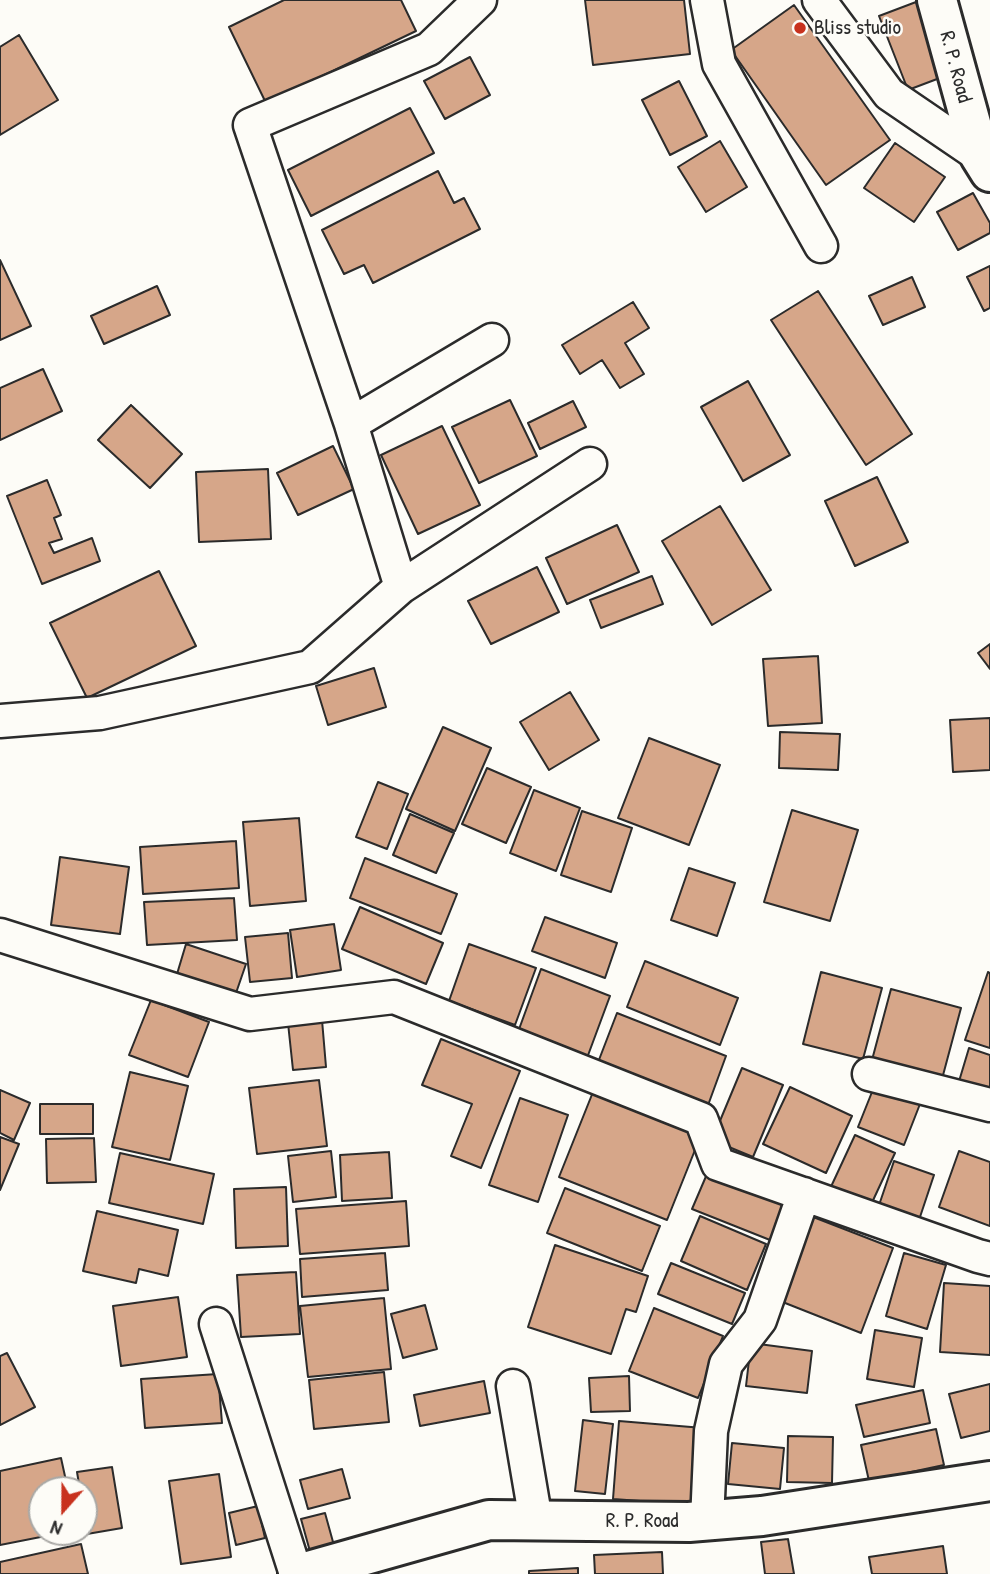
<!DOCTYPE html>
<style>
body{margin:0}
#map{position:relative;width:990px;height:1574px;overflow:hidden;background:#fdfcf7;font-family:"Patrick Hand",sans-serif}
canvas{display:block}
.north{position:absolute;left:28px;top:1476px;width:70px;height:70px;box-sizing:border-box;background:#fdfcf7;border:2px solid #a9a8a5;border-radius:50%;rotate:201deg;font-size:19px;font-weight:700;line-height:28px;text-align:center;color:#2b2b2b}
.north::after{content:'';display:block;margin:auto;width:24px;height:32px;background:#c8321e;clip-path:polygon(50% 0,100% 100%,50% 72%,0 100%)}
</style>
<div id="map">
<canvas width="990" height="1574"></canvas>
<div class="north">N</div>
</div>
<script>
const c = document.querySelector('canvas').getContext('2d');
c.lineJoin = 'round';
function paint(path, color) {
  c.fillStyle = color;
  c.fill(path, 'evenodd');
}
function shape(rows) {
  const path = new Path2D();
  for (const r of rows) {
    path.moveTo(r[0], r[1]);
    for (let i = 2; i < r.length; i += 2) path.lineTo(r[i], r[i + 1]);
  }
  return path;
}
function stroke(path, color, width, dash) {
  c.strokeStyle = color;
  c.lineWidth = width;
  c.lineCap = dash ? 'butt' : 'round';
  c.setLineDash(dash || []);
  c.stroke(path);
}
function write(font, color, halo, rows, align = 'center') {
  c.font = font + ' "Patrick Hand",sans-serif';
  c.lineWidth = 5;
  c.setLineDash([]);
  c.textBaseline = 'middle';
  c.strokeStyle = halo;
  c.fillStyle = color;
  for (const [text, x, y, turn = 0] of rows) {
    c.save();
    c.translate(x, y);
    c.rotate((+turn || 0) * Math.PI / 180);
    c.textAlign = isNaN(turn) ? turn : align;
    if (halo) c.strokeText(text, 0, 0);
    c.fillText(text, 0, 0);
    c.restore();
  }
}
const building = shape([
 [284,0,401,0,416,31,266,103,229,27,284,0],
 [585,0,684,0,690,54,593,65,585,0],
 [916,2,945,76,908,90,879,16,916,2],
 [794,5,890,140,826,185,731,50,794,5],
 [19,35,58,100,0,135,0,47,19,35],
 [470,57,490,95,445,119,424,81,470,57],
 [679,81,707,136,670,155,642,100,679,81],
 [410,108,434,153,311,216,288,170,410,108],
 [720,141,747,187,706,212,678,167,720,141],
 [895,143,945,177,914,222,864,188,895,143],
 [438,171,454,203,464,198,480,229,373,283,364,265,344,274,322,230,438,171],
 [973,193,990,223,990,233,958,250,937,212,973,193],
 [0,260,31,326,0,340,0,260],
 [990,266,990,308,984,311,967,277,990,266],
 [912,277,925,307,883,325,869,296,912,277],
 [157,286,170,315,104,344,91,316,157,286],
 [818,291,912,434,866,465,771,320,818,291],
 [633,302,649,328,625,343,644,374,620,388,602,360,580,374,562,345,633,302],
 [43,369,62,411,0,440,0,388,43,369],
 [748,381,790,455,743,481,701,407,748,381],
 [510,400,537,456,479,483,452,427,510,400],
 [573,401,586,427,540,449,528,423,573,401],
 [131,405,182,454,150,488,98,440,131,405],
 [442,426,480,505,418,534,381,455,442,426],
 [333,446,354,489,298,515,277,473,333,446],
 [268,469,271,539,199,542,196,472,268,469],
 [877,477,908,542,855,566,825,501,877,477],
 [47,480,61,515,54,518,62,539,49,543,54,553,92,538,100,561,42,584,7,496,47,480],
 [720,506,771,590,712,625,662,541,720,506],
 [617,525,639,572,567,604,546,558,617,525],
 [537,567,559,612,491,644,468,601,537,567],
 [159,571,196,646,87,698,50,623,159,571],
 [652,576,663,604,601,628,590,600,652,576],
 [990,644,990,669,978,653,990,644],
 [818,656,822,723,768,726,763,659,818,656],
 [374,668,386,707,328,725,316,686,374,668],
 [570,692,599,740,549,770,520,722,570,692],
 [990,718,990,770,953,772,950,720,990,718],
 [443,727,491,748,455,831,406,809,443,727],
 [780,732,840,734,838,770,779,768,780,732],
 [649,738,720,765,689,845,618,818,649,738],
 [487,768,531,787,506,843,462,824,487,768],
 [378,782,408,794,387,849,356,837,378,782],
 [534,790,580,808,556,871,510,853,534,790],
 [792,810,858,830,830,921,764,902,792,810],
 [582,811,632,828,611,892,561,875,582,811],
 [410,814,454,833,436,873,393,855,410,814],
 [299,818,306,901,250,906,243,822,299,818],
 [236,841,239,888,143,894,140,847,236,841],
 [60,857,129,867,120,934,51,925,60,857],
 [365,858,457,894,441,934,350,898,365,858],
 [689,868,735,883,717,936,671,920,689,868],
 [234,898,237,940,147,945,144,902,234,898],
 [360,907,443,943,426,984,342,949,360,907],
 [545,917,617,943,605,978,532,951,545,917],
 [334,924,341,970,297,977,290,930,334,924],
 [288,933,292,978,250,982,245,937,288,933],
 [186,944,246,964,236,993,177,974,186,944],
 [469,944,536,968,515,1025,449,1001,469,944],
 [645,961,738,998,720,1045,627,1007,645,961],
 [541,969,610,996,587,1058,518,1032,541,969],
 [821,972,882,988,863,1059,803,1044,821,972],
 [988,972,990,973,990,1048,965,1040,988,972],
 [891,989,961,1008,942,1079,872,1060,891,989],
 [151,1000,209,1022,188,1077,129,1055,151,1000],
 [617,1013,726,1056,707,1108,597,1065,617,1013],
 [322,1020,326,1067,293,1070,288,1023,322,1020],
 [441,1039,520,1071,481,1168,451,1156,472,1104,422,1085,441,1039],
 [969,1048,990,1055,990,1098,957,1088,969,1048],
 [742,1068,783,1085,753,1157,712,1140,742,1068],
 [130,1072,188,1086,170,1160,112,1147,130,1072],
 [319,1080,327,1146,257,1154,249,1088,319,1080],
 [790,1087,852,1116,826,1173,763,1144,790,1087],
 [874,1087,920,1104,904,1145,858,1127,874,1087],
 [0,1090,30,1103,14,1140,0,1133,0,1090],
 [593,1092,701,1135,667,1220,559,1177,593,1092],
 [520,1098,568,1115,538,1202,489,1185,520,1098],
 [40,1104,93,1104,93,1134,40,1134,40,1104],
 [855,1135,895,1153,869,1209,829,1191,855,1135],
 [0,1137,19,1144,0,1190,0,1137],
 [94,1138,96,1182,47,1183,46,1139,94,1138],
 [331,1151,336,1197,293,1202,288,1156,331,1151],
 [959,1151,990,1162,990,1226,939,1207,959,1151],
 [389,1152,392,1198,342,1201,340,1155,389,1152],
 [120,1153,214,1174,203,1224,109,1203,120,1153],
 [894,1161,934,1175,916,1229,876,1214,894,1161],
 [710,1167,787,1198,770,1240,692,1209,710,1167],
 [286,1187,288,1246,236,1248,234,1189,286,1187],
 [565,1188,660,1226,642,1271,547,1233,565,1188],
 [406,1201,409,1246,300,1254,296,1209,406,1201],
 [97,1211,178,1230,168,1276,139,1269,136,1283,83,1271,97,1211],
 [808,1215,893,1248,861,1333,775,1299,808,1215],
 [700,1216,766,1244,747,1290,681,1261,700,1216],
 [555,1245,648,1276,636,1312,626,1309,611,1354,528,1327,555,1245],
 [385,1253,388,1290,302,1297,300,1259,385,1253],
 [904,1253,946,1265,927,1329,886,1316,904,1253],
 [671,1263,745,1293,732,1324,658,1294,671,1263],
 [296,1272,300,1334,241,1337,237,1275,296,1272],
 [944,1283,990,1286,990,1355,940,1352,944,1283],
 [178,1297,187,1357,121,1366,113,1306,178,1297],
 [384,1298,391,1369,308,1377,300,1306,384,1298],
 [425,1305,437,1349,403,1358,391,1314,425,1305],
 [654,1308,723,1336,698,1398,629,1371,654,1308],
 [875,1330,922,1338,914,1387,867,1379,875,1330],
 [751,1343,812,1351,807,1393,746,1386,751,1343],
 [7,1353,35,1407,0,1425,0,1356,7,1353],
 [384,1372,389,1422,314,1429,309,1380,384,1372],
 [218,1374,222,1423,145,1428,141,1379,218,1374],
 [629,1376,630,1411,591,1412,589,1378,629,1376],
 [484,1381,490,1413,420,1426,414,1395,484,1381],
 [990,1384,990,1431,961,1438,949,1394,990,1384],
 [923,1390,930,1423,864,1437,856,1405,923,1390],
 [583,1420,613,1424,605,1494,575,1491,583,1420],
 [619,1421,703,1428,696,1505,613,1499,619,1421],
 [936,1429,944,1465,869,1481,861,1445,936,1429],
 [788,1436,833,1437,832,1483,787,1482,788,1436],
 [732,1443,784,1448,780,1489,728,1484,732,1443],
 [61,1458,68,1490,42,1490,42,1532,66,1532,0,1545,0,1471,61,1458],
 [112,1467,122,1528,87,1534,84,1513,84,1490,80,1490,77,1472,112,1467],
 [342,1469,350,1498,308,1509,300,1480,342,1469],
 [219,1474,231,1557,181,1564,169,1481,219,1474],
 [258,1506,265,1538,236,1545,229,1513,258,1506],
 [325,1513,338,1560,314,1566,301,1519,325,1513],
 [788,1539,794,1574,765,1574,761,1542,788,1539],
 [81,1544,88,1574,0,1574,0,1562,81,1544],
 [943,1546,947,1574,872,1574,869,1557,943,1546],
 [662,1552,663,1574,595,1574,594,1555,662,1552],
 [578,1568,578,1574,529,1574,529,1571,578,1568]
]);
const street = shape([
 [707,0,719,64,821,246],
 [819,0,889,94,980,156],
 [351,424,492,340],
 [401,587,590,464],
 [0,721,100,713,310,667,401,587,351,424,250,125,429,49,480,0],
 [0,935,250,1014,394,997,701,1119,718,1164,978,1256,990,1259],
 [869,1074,990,1105],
 [216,1324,296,1574],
 [513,1386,536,1521],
 [707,1521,711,1431,726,1364,760,1320,804,1194]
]);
const secondary = shape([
 [937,0,980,156,990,172],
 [298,1574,489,1520,689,1522,762,1516,990,1481]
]);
const markers = [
 [800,28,7,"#c8321e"]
];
const poiNames = [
 ["Bliss studio",814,28]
];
const streetNames = [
 ["R. P. Road",955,67,75],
 ["R. P. Road",642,1521]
];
paint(building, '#d6a689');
stroke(building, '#2b2b2b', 2);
stroke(street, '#2b2b2b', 37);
stroke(secondary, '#2b2b2b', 44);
stroke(street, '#fdfcf7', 32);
stroke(secondary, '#fdfcf7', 38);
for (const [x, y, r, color] of markers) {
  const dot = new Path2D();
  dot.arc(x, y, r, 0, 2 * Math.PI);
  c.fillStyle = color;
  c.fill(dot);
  stroke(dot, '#fdfcf7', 2.5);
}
write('21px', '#2b2b2b', '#fdfcf7', poiNames, 'left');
write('21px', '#2b2b2b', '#fdfcf7', streetNames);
</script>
